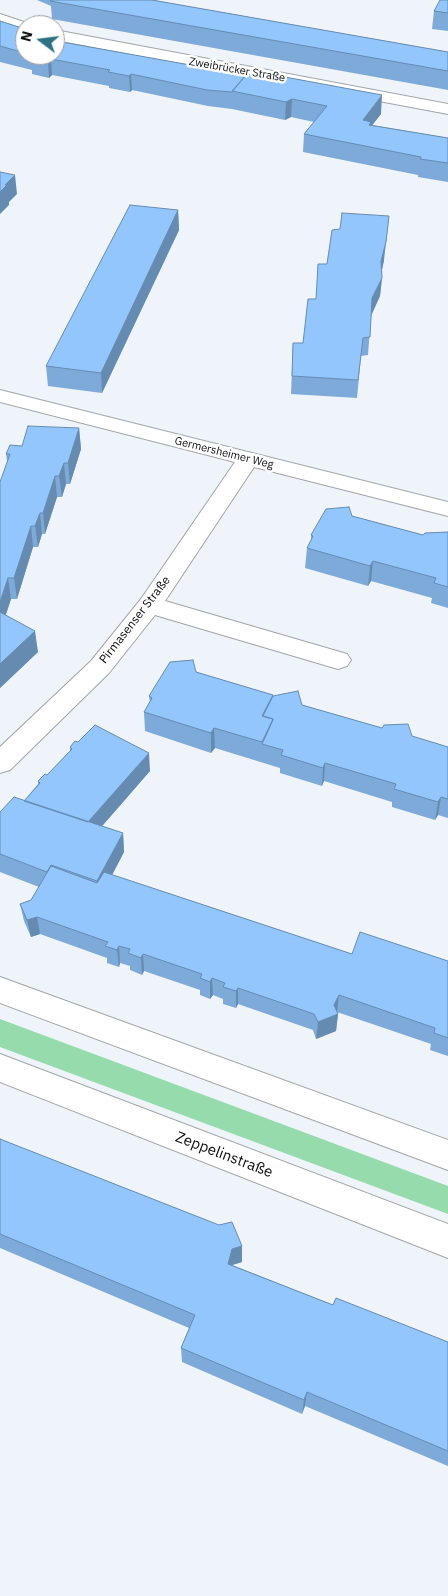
<!DOCTYPE html>
<meta charset="utf-8">
<style>
body{margin:0}
#map{position:relative;width:448px;height:1596px;overflow:hidden;background:#eef4fa;font-family:"IBM Plex Sans",sans-serif}
canvas{display:block}
.north{position:absolute;left:15px;top:15px;width:50px;height:50px;box-sizing:border-box;background:#fff;border:1px solid #9d9d9e;border-radius:50%;rotate:285deg;font-size:14px;font-weight:700;line-height:20px;text-align:center;color:#0a0b0d}
.north::after{content:'';display:block;margin:auto;width:18px;height:22px;background:#2d7282;clip-path:polygon(50% 0,100% 100%,50% 72%,0 100%)}
</style>
<div id="map">
<canvas width="448" height="1596"></canvas>
<div class="north">N</div>
</div>
<script>
const c = document.querySelector('canvas').getContext('2d');
c.lineJoin = 'round';
function paint(path, color) {
  c.fillStyle = color;
  c.fill(path, 'evenodd');
}
function shape(rows) {
  const path = new Path2D();
  for (const r of rows) {
    path.moveTo(r[0], r[1]);
    for (let i = 2; i < r.length; i += 2) path.lineTo(r[i], r[i + 1]);
  }
  return path;
}
function stroke(path, color, width, dash) {
  c.strokeStyle = color;
  c.lineWidth = width;
  c.lineCap = dash ? 'butt' : 'round';
  c.setLineDash(dash || []);
  c.stroke(path);
}
function write(font, color, halo, rows, align = 'center') {
  c.font = font + ' "IBM Plex Sans",sans-serif';
  c.lineWidth = 5;
  c.setLineDash([]);
  c.textBaseline = 'middle';
  c.strokeStyle = halo;
  c.fillStyle = color;
  for (const [text, x, y, turn = 0] of rows) {
    c.save();
    c.translate(x, y);
    c.rotate((+turn || 0) * Math.PI / 180);
    c.textAlign = isNaN(turn) ? turn : align;
    if (halo) c.strokeText(text, 0, 0);
    c.fillText(text, 0, 0);
    c.restore();
  }
}
const green = shape([
 [0,1019,448,1186,448,1214,0,1047]
]);
const minor = shape([
 [0,14,30,24,31,25,25,25,25,32,0,23,0,14],
 [55,30,448,104,448,114,55,40,55,30],
 [0,390,448,502,448,516,254,467,165,601,347,654,351,660,347,666,338,669,155,615,109,673,10,770,0,773,0,747,91,661,141,599,235,462,0,402,0,390],
 [0,977,448,1140,448,1170,0,1003,0,977],
 [0,1054,448,1224,448,1258,0,1082,0,1054]
]);
const wall = shape([
 [37,0,152,0,448,52,448,90,52,19,51,6],
 [448,0,448,31,432,29,434,11],
 [0,21,25,29,25,55,55,55,381,114,372,125,448,138,448,182,418,177,418,175,303,152,304,134,314,122,291,117,285,120,232,109,208,106,132,90,130,92,109,88,109,86,52,75,49,78,32,74,32,70,0,62],
 [178,210,179,230,102,393,48,386,46,366],
 [384,260,382,270,382,278,380,296,371,315,368,355,361,356,357,398,291,394,293,343,303,343,316,299],
 [79,428,81,449,70,484,66,484,62,497,57,497,45,534,42,534,38,547,33,547,17,599,11,599,6,615,38,652,0,688,7,461,6,454,22,446],
 [352,516,423,535,448,532,448,608,431,603,432,598,371,581,368,586,305,568,307,548,311,541,311,535],
 [196,672,273,695,273,696,302,705,448,747,448,818,438,815,435,820,392,807,392,802,324,781,322,786,280,773,280,768,215,748,211,753,145,731,144,712,150,702,149,696],
 [70,747,150,771,102,826,123,833,124,852,112,875,352,954,448,961,448,1056,430,1050,431,1044,337,1012,338,1014,336,1031,316,1039,313,1030,238,1004,236,1008,223,1004,223,999,213,995,210,999,200,995,200,990,144,971,142,975,130,970,130,966,120,963,119,967,107,963,107,958,40,934,31,937,24,921,20,904,31,900,39,887,0,872,0,812,24,801,38,784,38,781,47,775,70,751],
 [0,1139,242,1246,242,1262,232,1265,333,1305,448,1342,448,1466,305,1406,302,1414,182,1362,181,1348,189,1328,0,1248]
]);
const shadedWall = shape([
 [51,59,52,75,49,78,48,61],
 [131,74,132,90,130,92,129,76],
 [382,95,381,114,370,128,363,120],
 [292,99,291,117,285,120,286,102],
 [15,175,17,194,9,202,9,205,0,214,0,192,5,185],
 [178,210,179,230,102,393,101,373],
 [389,216,384,260,380,279,381,261],
 [382,278,380,296,371,316,372,298],
 [79,428,81,449,70,484,68,463],
 [64,463,66,484,62,497,59,476],
 [55,476,57,497,45,534,43,513],
 [40,513,42,534,38,547,35,526],
 [31,526,33,547,17,599,14,578],
 [373,561,371,581,368,586,370,566],
 [8,578,11,599,0,631,0,602],
 [35,631,38,652,0,688,0,664],
 [214,728,215,748,211,753,211,733],
 [149,753,150,771,90,840,88,822],
 [325,763,324,781,322,786,323,768],
 [441,797,438,815,435,820,438,802],
 [123,833,124,852,99,900,97,881],
 [37,917,40,934,31,937,27,920],
 [119,946,120,963,119,967,117,950],
 [143,954,144,971,142,975,141,958],
 [212,978,213,995,210,999,210,982],
 [238,988,238,1004,236,1008,236,991],
 [339,995,337,1012,338,1014,336,1031,316,1039,318,1022,334,1005],
 [242,1246,242,1262,232,1265,228,1264,232,1249],
 [307,1392,305,1406,302,1414,304,1400]
]);
const building = shape([
 [52,0,152,0,448,52,448,71,50,1,52,0],
 [440,0,448,0,448,13,434,11,440,0],
 [0,21,25,29,25,53,0,46,0,21],
 [55,40,62,42,246,75,232,92,207,90,131,74,129,76,108,72,110,70,51,59,48,61,30,57,33,55,55,55,55,40],
 [247,74,273,79,274,77,285,77,382,95,363,120,371,122,369,125,448,138,448,163,420,159,421,157,304,134,327,106,292,99,286,102,232,91,247,74],
 [0,172,15,175,5,185,7,185,0,192,0,172],
 [130,205,178,210,101,373,46,366,130,205],
 [342,213,389,216,386,242,381,261,382,278,372,298,370,337,363,338,358,380,292,376,293,343,303,343,308,299,316,299,318,264,327,264,332,230,340,229,342,213],
 [28,426,79,428,68,463,64,463,59,476,55,476,43,513,40,513,35,526,31,526,14,578,8,578,0,602,0,482,10,454,6,454,10,445,22,446,28,426],
 [349,507,352,516,423,535,425,533,448,532,448,587,434,583,436,578,373,561,370,566,307,548,313,536,311,535,326,509,349,507],
 [0,612,35,631,0,664,0,612],
 [193,660,196,672,273,695,262,716,273,719,262,742,214,728,211,733,144,712,152,698,149,696,170,662,193,660],
 [298,691,302,705,382,728,384,725,408,724,412,736,448,747,448,799,441,797,438,802,394,789,396,784,325,763,323,768,281,755,283,750,262,744,273,720,273,719,263,716,273,696,298,691],
 [95,725,149,753,88,822,24,801,40,783,38,781,45,774,47,775,72,749,70,747,75,741,78,742,95,725],
 [14,797,123,833,97,881,51,865,47,872,0,854,0,812,14,797],
 [51,866,97,883,104,872,352,954,360,932,448,961,448,1038,434,1033,435,1028,339,995,334,1005,338,1014,318,1022,314,1014,238,988,236,991,223,987,225,983,212,978,210,982,200,978,202,974,143,954,141,958,128,953,130,949,119,946,117,950,105,946,108,942,37,917,27,920,20,904,31,900,51,866],
 [0,1139,219,1225,232,1222,242,1246,232,1249,228,1264,333,1305,336,1298,448,1342,448,1451,307,1392,304,1400,181,1348,195,1315,0,1234,0,1139]
]);
const farStreetnames = [
 ["Zweibrücker Straße",237,70,10],
 ["Germersheimer Weg",224,453,14]
];
const streetNames = [
 ["Pirmasenser Straße",135,620,-52]
];
const nearStreetnames = [
 ["Zeppelinstraße",224,1155,21]
];
paint(green, '#95dbab');
stroke(minor, '#a0a5ab', 2);
paint(minor, '#fff');
paint(wall, '#7eaada');
paint(shadedWall, '#668bb1');
paint(building, '#92c6fd');
stroke(building, '#668bb1', 1);
write('11px', '#0a0b0d', '#fff', farStreetnames);
write('12px', '#0a0b0d', '#fff', streetNames);
write('15px', '#0a0b0d', '#fff', nearStreetnames);
</script>
